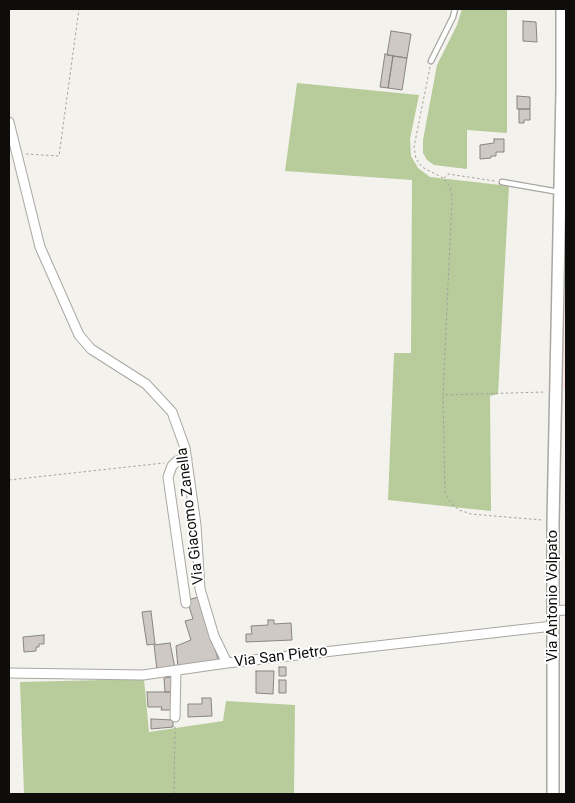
<!DOCTYPE html>
<style>
body{margin:0}
#map{position:relative;width:575px;height:803px;overflow:hidden;background:#f4f2ec;font-family:Roboto,sans-serif}
canvas{display:block}
.frame{position:absolute;inset:0;border:10px solid #0e0d0b;pointer-events:none}
</style>
<div id="map">
<canvas width="575" height="803"></canvas>
<div class="frame"></div>
</div>
<script>
const c = document.querySelector('canvas').getContext('2d');
c.lineJoin = 'round';
function paint(path, color) {
  c.fillStyle = color;
  c.fill(path, 'evenodd');
}
function shape(rows) {
  const path = new Path2D();
  for (const r of rows) {
    path.moveTo(r[0], r[1]);
    for (let i = 2; i < r.length; i += 2) path.lineTo(r[i], r[i + 1]);
  }
  return path;
}
function stroke(path, color, width, dash) {
  c.strokeStyle = color;
  c.lineWidth = width;
  c.lineCap = dash ? 'butt' : 'round';
  c.setLineDash(dash || []);
  c.stroke(path);
}
function write(font, color, halo, rows, align = 'center') {
  c.font = font + ' Roboto,sans-serif';
  c.lineWidth = 4;
  c.setLineDash([]);
  c.textBaseline = 'middle';
  c.strokeStyle = halo;
  c.fillStyle = color;
  for (const [text, x, y, turn = 0] of rows) {
    c.save();
    c.translate(x, y);
    c.rotate((+turn || 0) * Math.PI / 180);
    c.textAlign = isNaN(turn) ? turn : align;
    if (halo) c.strokeText(text, 0, 0);
    c.fillText(text, 0, 0);
    c.restore();
  }
}
const industrial = shape([
 [566,121,566,390,563,390,566,201]
]);
const green = shape([
 [462,9,507,9,507,133,467,130,467,169,434,165,427,160,423,153,423,140,437,65,457,25],
 [297,83,419,95,410,139,411,156,418,168,430,177,509,186,498,394,490,396,491,511,388,500,394,353,411,353,412,180,285,171],
 [144,679,149,732,223,721,226,701,295,705,294,794,24,794,20,682]
]);
const building = shape([
 [523,21,536,22,537,42,523,41,523,21],
 [391,31,411,34,407,58,387,55,391,31],
 [385,54,393,56,388,88,380,87,385,54],
 [393,56,407,58,402,90,388,88,393,56],
 [517,96,530,97,530,109,517,109,517,96],
 [519,109,530,109,530,120,524,120,524,123,519,123,519,109],
 [494,139,504,139,504,152,496,152,496,156,491,156,491,158,480,159,480,145,494,143,494,139],
 [199,597,218,659,202,665,178,668,176,646,191,640,185,621,193,619,187,600,199,597],
 [151,611,155,644,147,645,142,612,151,611],
 [268,620,274,620,274,624,291,623,292,640,246,642,246,634,252,634,251,626,268,625,268,620],
 [44,635,44,644,39,644,39,647,36,647,36,651,24,652,23,637,44,635],
 [170,643,175,668,157,670,154,645,170,643],
 [279,667,286,667,286,676,279,676,279,667],
 [256,671,274,671,273,694,256,693,256,671],
 [172,677,173,692,165,692,164,678,172,677],
 [279,680,286,680,286,693,279,693,279,680],
 [147,692,172,692,172,710,161,710,162,707,148,707,147,692],
 [202,698,211,698,212,716,188,717,188,704,202,704,202,698],
 [151,719,173,720,173,727,151,729,151,719]
]);
const path = shape([
 [430,67,414,147,416,159,422,167,443,178,450,187,452,198,443,395,545,392],
 [26,154,59,156,79,9],
 [444,178,448,174,495,181],
 [443,396,445,492,450,502,459,510,471,514,542,520],
 [9,480,164,463],
 [174,794,175,726]
]);
const service = shape([
 [431,61,453,17,455,9],
 [502,182,559,192]
]);
const minor = shape([
 [9,122,40,247,79,335,91,349,146,384,172,412,185,448,196,525,200,589,214,636,227,663],
 [186,603,168,477,172,466,177,461,187,459],
 [554,611,566,610],
 [9,673,143,675,227,663,553,626],
 [175,717,176,671]
]);
const tertiary = shape([
 [553,794,553,521,562,90,562,9]
]);
const streetNames = [
 ["Via Giacomo Zanella",191,516,-97],
 ["Via Antonio Volpato",553,596,-90],
 ["Via San Pietro",281,657,-7]
];
paint(industrial, '#fce1e3');
paint(green, '#b7cb9b');
paint(building, '#cfc9c6');
stroke(building, '#898481', 1);
stroke(service, '#a9a7a2', 7);
stroke(minor, '#a9a7a2', 11);
stroke(tertiary, '#a9a7a2', 14);
stroke(path, '#a4a29d', 1, [2.5, 2.5]);
stroke(service, '#fff', 4.5);
stroke(minor, '#fff', 9);
stroke(tertiary, '#fff', 11);
write('15px', '#0e0d0b', '#fff', streetNames);
</script>
